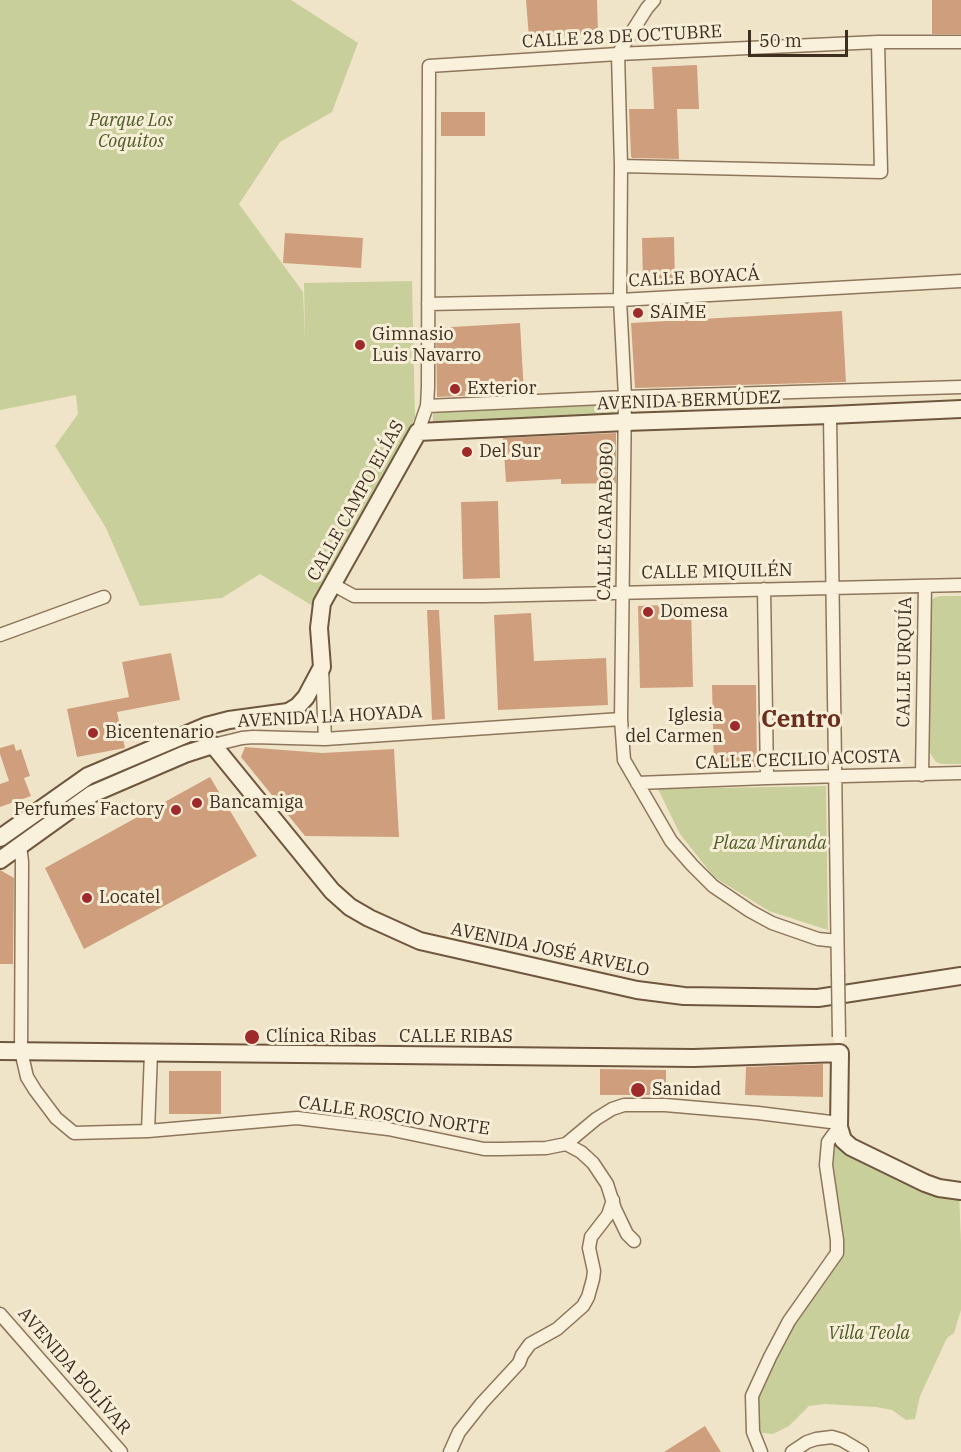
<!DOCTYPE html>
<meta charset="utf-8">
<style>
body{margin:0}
#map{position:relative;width:961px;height:1452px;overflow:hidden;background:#f0e4c8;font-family:"IBM Plex Serif",serif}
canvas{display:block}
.scale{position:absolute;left:748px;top:30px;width:100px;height:27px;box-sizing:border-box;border:3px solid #3d2e20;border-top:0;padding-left:8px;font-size:18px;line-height:21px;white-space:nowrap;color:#3d2e20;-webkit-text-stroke:4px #f7eed8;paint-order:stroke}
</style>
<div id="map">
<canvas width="961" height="1452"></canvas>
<div class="scale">50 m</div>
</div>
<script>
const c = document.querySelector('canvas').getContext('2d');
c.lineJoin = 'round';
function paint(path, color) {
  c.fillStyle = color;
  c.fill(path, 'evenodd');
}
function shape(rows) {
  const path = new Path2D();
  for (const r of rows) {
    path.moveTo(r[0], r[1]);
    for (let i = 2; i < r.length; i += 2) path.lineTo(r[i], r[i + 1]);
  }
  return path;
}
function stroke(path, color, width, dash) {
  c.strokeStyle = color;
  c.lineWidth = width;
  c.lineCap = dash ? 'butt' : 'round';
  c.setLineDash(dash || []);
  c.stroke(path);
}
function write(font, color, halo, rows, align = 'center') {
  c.font = font + ' "IBM Plex Serif",serif';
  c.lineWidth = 6;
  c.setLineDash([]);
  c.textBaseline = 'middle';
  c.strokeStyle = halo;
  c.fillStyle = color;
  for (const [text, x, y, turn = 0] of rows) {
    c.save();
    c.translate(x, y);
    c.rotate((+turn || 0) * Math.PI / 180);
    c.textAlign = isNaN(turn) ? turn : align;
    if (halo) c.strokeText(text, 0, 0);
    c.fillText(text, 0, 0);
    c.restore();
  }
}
const green = shape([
 [0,0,291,0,358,43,332,112,280,142,239,204,303,292,305,339,304,283,412,281,415,418,313,606,260,574,222,598,140,606,106,528,55,446,78,414,76,395,0,410],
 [615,405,616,418,433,425,433,412],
 [941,596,961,596,961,764,942,764,936,762,930,753,930,602,934,598],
 [826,786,828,930,769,911,714,877,680,834,658,789],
 [843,1140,959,1191,961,1243,961,1310,954,1333,947,1338,920,1396,915,1419,906,1420,892,1410,876,1407,825,1404,809,1406,789,1426,773,1434,753,1432,752,1396,770,1357,837,1253,828,1142]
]);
const building = shape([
 [526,0,597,0,598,33,529,38],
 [932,0,961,0,961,34,932,34],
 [697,65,699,109,677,109,679,159,632,158,631,156,629,109,654,109,652,67],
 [441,112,485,112,485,136,441,136],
 [285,233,363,238,361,268,283,263],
 [674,237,675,284,643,284,642,238],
 [842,311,846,382,635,388,631,323],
 [520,323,524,393,437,397,436,328],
 [616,433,616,483,561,484,561,479,506,482,503,438],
 [498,501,500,578,463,579,461,502],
 [691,604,693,687,640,688,638,606],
 [427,610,439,610,445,719,432,720],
 [531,613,534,661,606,658,608,705,498,710,494,615],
 [171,653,180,700,117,712,125,748,77,757,67,709,129,697,122,662],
 [712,685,756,685,757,767,714,767],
 [14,744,16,751,21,749,30,776,24,778,31,796,0,807,0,784,9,781,0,754,0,748],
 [245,747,322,753,394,749,399,837,305,836,241,757],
 [210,777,257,856,84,949,45,868],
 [0,870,14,878,13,964,0,964],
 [823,1064,823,1097,745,1095,746,1067],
 [600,1069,666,1070,666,1095,600,1095],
 [169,1071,221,1071,221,1114,169,1114],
 [705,1426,721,1452,664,1452]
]);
const street = shape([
 [654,0,647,8,618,54,621,166,620,300,625,397,621,719,624,760,671,841,692,865,713,886,750,911,772,923,818,939,837,941],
 [621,166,881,172,878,42],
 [428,304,620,300,961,281],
 [427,406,625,397,961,387],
 [830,415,838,975],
 [418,432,427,406,428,387,429,66,618,54,878,42,961,42],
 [332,584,354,596,484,596,961,585],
 [764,589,767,778],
 [0,635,104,597],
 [322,668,325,739],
 [213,745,242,738,253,737,325,739,621,719],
 [922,775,925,586],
 [637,783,767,778,961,773],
 [20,845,22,862,21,1051,27,1077,35,1090,56,1118,74,1133,148,1131,297,1118,388,1129,484,1149,500,1149,546,1148,566,1144,596,1119,612,1109,624,1105,665,1105,758,1113,839,1123],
 [148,1131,151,1053],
 [566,1144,581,1152,593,1163,607,1184,615,1209,627,1234,634,1241],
 [0,1314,121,1452],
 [450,1452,459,1432,482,1403,519,1363,522,1355,530,1344,557,1329,583,1306,588,1297,593,1279,594,1271,589,1248,591,1237,608,1215,613,1200],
 [761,1452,753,1432,752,1396,770,1357,789,1321,837,1253,837,1240,826,1165,828,1142,839,1127],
 [792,1452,807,1442,816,1439,832,1437,842,1440,862,1452]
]);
const secondary = shape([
 [0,838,88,776,206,726,229,720,288,712,298,706,306,697,322,667,319,628,322,603,418,432,625,422,830,415,961,409],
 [0,860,92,794,185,754,213,745,332,891,350,907,369,918,420,941,637,990,684,996,818,998,961,976],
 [0,1051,694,1058,840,1053,839,1127,843,1140,851,1147,925,1183,939,1188,961,1191]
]);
const streetBridge = shape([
 [838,975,839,1037]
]);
const markers = [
 [638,313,6,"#9e2a2b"],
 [360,345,6,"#9e2a2b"],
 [455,389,6,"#9e2a2b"],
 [467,452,6,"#9e2a2b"],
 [648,612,6,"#9e2a2b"],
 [735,726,6,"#9e2a2b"],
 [93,733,6,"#9e2a2b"],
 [197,803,6,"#9e2a2b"],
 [176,810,6,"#9e2a2b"],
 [87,898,6,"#9e2a2b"],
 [252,1037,8,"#9e2a2b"],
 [638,1090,8,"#9e2a2b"]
];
const streetNames = [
 ["CALLE 28 DE OCTUBRE",622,37,-3],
 ["CALLE BOYACÁ",694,278,-3],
 ["AVENIDA BERMÚDEZ",689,401,-2],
 ["CALLE CAMPO ELÍAS",356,501,-61],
 ["CALLE CARABOBO",606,521,-89],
 ["CALLE MIQUILÉN",717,572,-1],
 ["CALLE URQUÍA",905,662,-89],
 ["AVENIDA LA HOYADA",330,717,-3],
 ["CALLE CECILIO ACOSTA",798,760,-2],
 ["AVENIDA JOSÉ ARVELO",550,950,12],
 ["CALLE RIBAS",456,1037],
 ["CALLE ROSCIO NORTE",394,1116,8],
 ["AVENIDA BOLÍVAR",74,1371,49]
];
const parkNames = [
 ["Parque Los",131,121],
 ["Coquitos",131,142],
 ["Plaza Miranda",770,844],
 ["Villa Teola",869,1334]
];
const poiNames = [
 ["SAIME",650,313],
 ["Gimnasio",372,335],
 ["Luis Navarro",372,356],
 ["Exterior",467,389],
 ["Del Sur",479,452],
 ["Domesa",660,612],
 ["Iglesia",723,716,"right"],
 ["del Carmen",723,737,"right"],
 ["Bicentenario",105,733],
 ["Bancamiga",209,803],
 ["Perfumes Factory",164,810,"right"],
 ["Locatel",99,898],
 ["Clínica Ribas",266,1037],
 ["Sanidad",652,1090]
];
const districtNames = [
 ["Centro",801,720]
];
paint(green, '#c9cf9b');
paint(building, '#cf9f7d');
stroke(street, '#8d765c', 15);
stroke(secondary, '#6f573f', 20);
stroke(street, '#faf1dc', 12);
stroke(secondary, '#faf1dc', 16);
stroke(streetBridge, '#8d765c', 15, []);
stroke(streetBridge, '#faf1dc', 12);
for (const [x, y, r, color] of markers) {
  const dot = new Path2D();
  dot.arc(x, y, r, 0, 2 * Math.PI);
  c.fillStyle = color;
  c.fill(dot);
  stroke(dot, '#f7eed8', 2);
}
write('18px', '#3d2e20', '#f7eed8', streetNames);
write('italic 18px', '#4d5a26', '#f7eed8', parkNames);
write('18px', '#3d2e20', '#f7eed8', poiNames, 'left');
write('bold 24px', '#6b2e1e', '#f7eed8', districtNames);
</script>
